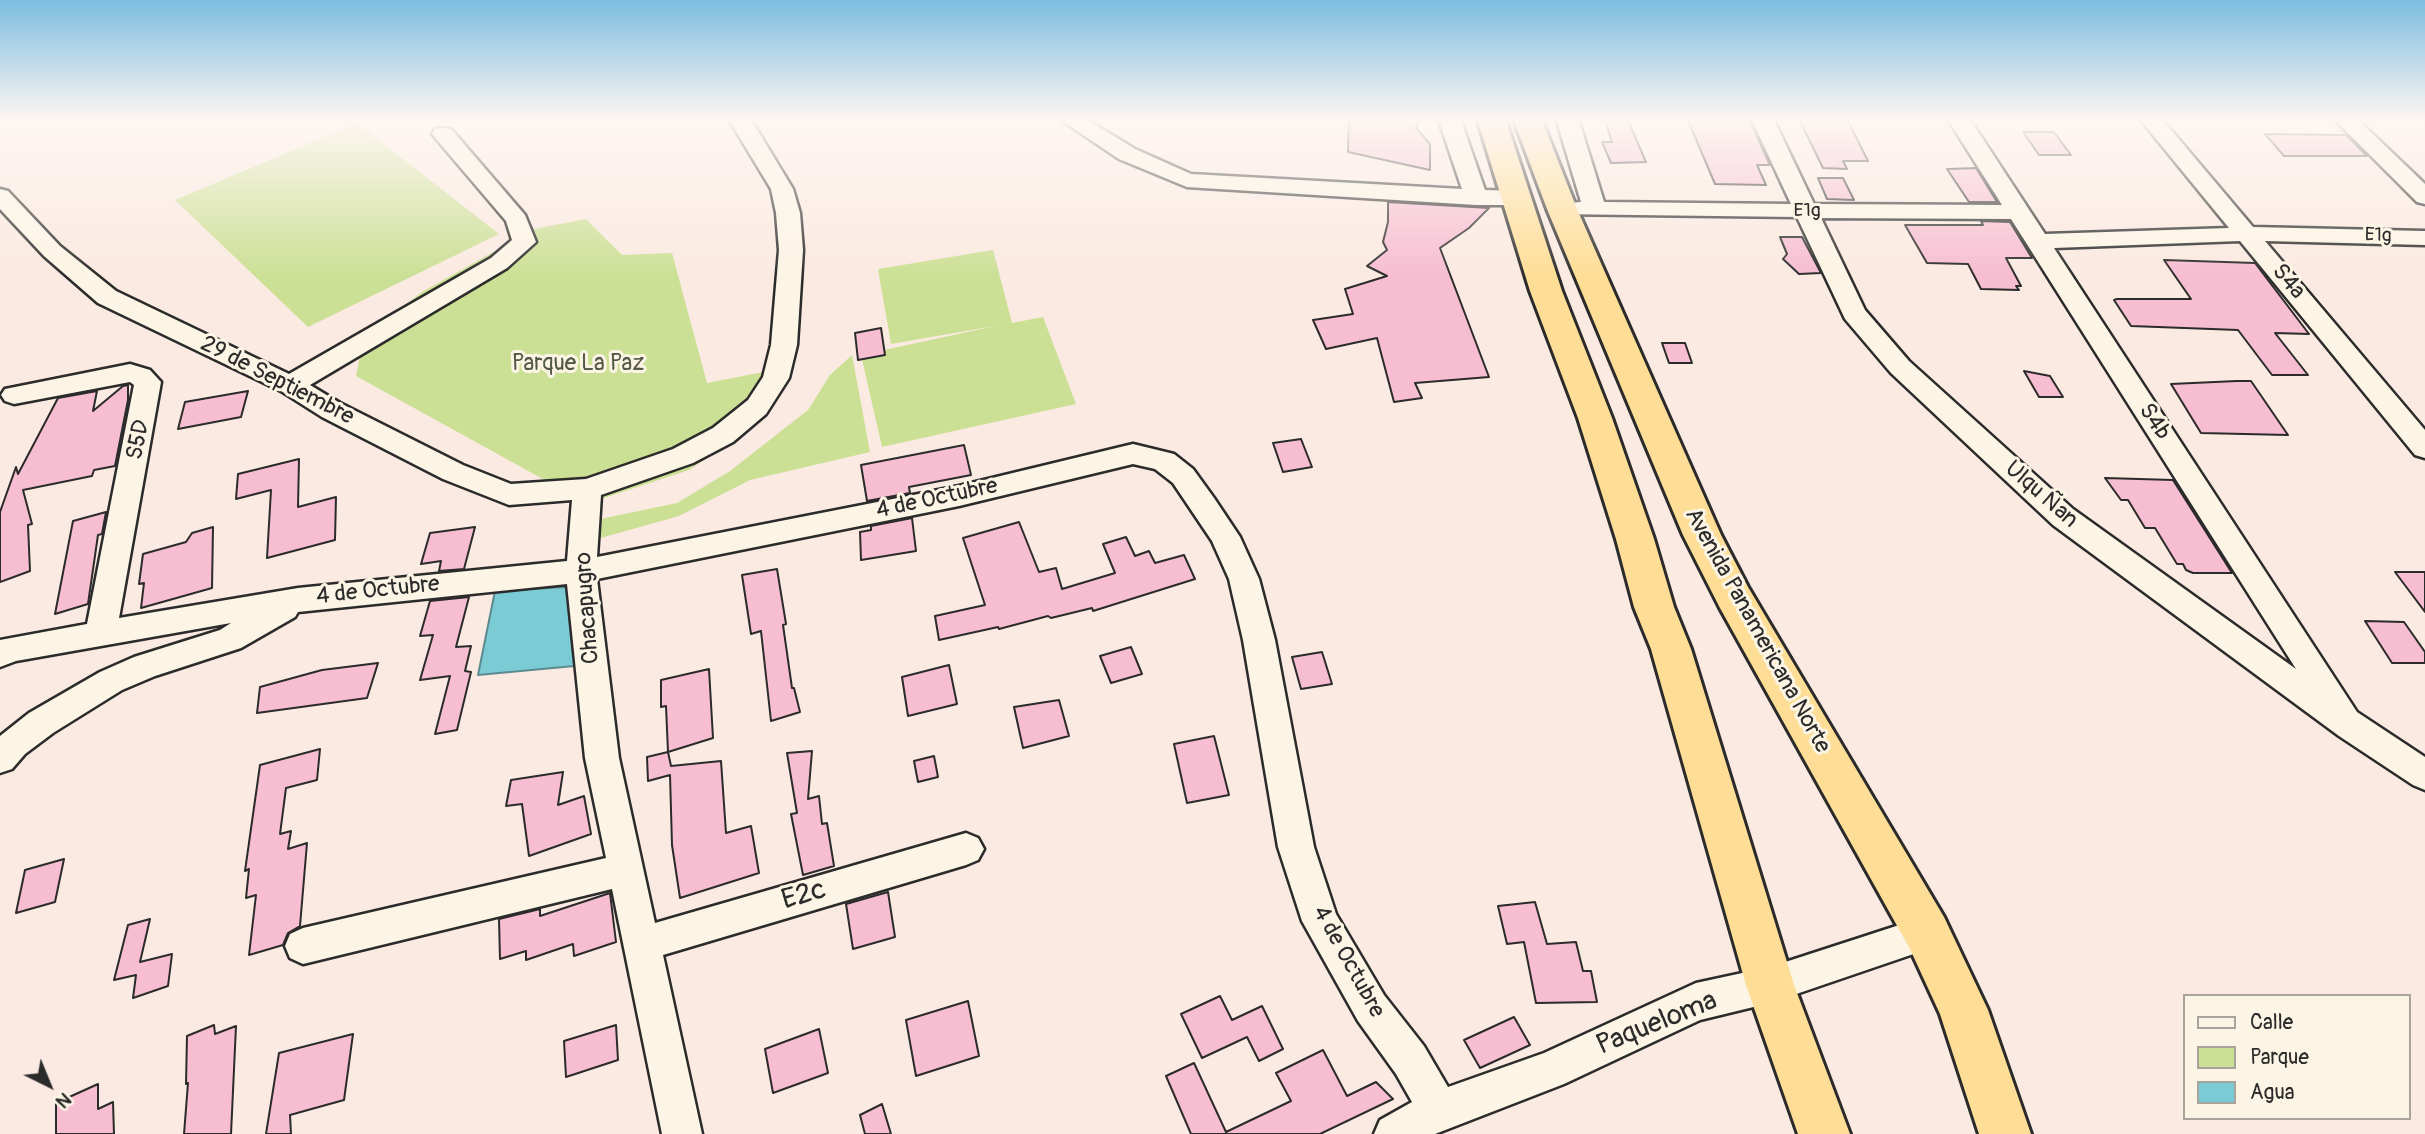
<!DOCTYPE html>
<meta charset="utf-8">
<style>
body{margin:0}
#map{position:relative;width:2425px;height:1134px;overflow:hidden;background:#fbeae1;font-family:Pangolin,sans-serif}
canvas{display:block}
.legend{position:absolute;left:2183px;top:994px;width:228px;height:126px;box-sizing:border-box;background:#fcf5e5;border:2px solid #a8a49b;margin:0;padding:9px 12px;list-style:none;font-size:21px;color:#2b2b2b}
.legend li{display:flex;align-items:center;gap:14px;height:35px}
.legend b{width:35px;border:2px solid #a8a49b}
.north{position:absolute;left:14px;top:1050px;width:70px;height:70px;-webkit-text-stroke:5px #fcf5e5;paint-order:stroke;rotate:137deg;font-size:19px;font-weight:700;line-height:28px;text-align:center;color:#2b2b2b}
.north::after{content:'';display:block;margin:auto;width:24px;height:32px;background:#2b2b2b;clip-path:polygon(50% 0,100% 100%,50% 72%,0 100%)}
</style>
<div id="map">
<canvas width="2425" height="1134"></canvas>
<ul class="legend">
<li><b style="height:9px;background:#fcf5e5"></b>Calle</li>
<li><b style="height:19px;background:#cce095"></b>Parque</li>
<li><b style="height:19px;background:#7bcbd5"></b>Agua</li>
</ul>
<div class="north">N</div>
</div>
<script>
const c = document.querySelector('canvas').getContext('2d');
c.lineJoin = 'round';
function paint(path, color) {
  c.fillStyle = color;
  c.fill(path, 'evenodd');
}
function shape(rows) {
  const path = new Path2D();
  for (const r of rows) {
    path.moveTo(r[0], r[1]);
    for (let i = 2; i < r.length; i += 2) path.lineTo(r[i], r[i + 1]);
  }
  return path;
}
function stroke(path, color, width, dash) {
  c.strokeStyle = color;
  c.lineWidth = width;
  c.lineCap = dash ? 'butt' : 'round';
  c.setLineDash(dash || []);
  c.stroke(path);
}
function write(font, color, halo, rows, align = 'center') {
  c.font = font + ' Pangolin,sans-serif';
  c.lineWidth = 6;
  c.setLineDash([]);
  c.textBaseline = 'middle';
  c.strokeStyle = halo;
  c.fillStyle = color;
  for (const [text, x, y, turn = 0] of rows) {
    c.save();
    c.translate(x, y);
    c.rotate((+turn || 0) * Math.PI / 180);
    c.textAlign = isNaN(turn) ? turn : align;
    if (halo) c.strokeText(text, 0, 0);
    c.fillText(text, 0, 0);
    c.restore();
  }
}
const green = shape([
 [357,123,499,234,308,327,175,200],
 [586,219,622,255,672,253,707,383,789,367,753,427,689,470,604,498,541,478,356,376,364,337,422,292,534,229],
 [993,250,1012,323,1043,317,1076,404,882,447,861,355,995,326,891,344,878,269],
 [852,355,870,452,750,480,679,516,583,543,586,522,677,503,730,471,808,410,830,375]
]);
const water = shape([
 [566,587,579,596,585,665,478,675,495,591,566,587]
]);
const building = shape([
 [1349,118,1421,118,1416,128,1430,144,1430,170,1348,152,1349,118],
 [1604,118,1627,118,1646,162,1611,163,1602,142,1612,142,1604,118],
 [1687,118,1749,119,1770,165,1757,165,1766,185,1715,184,1687,118],
 [1799,119,1847,119,1868,161,1843,161,1847,169,1823,168,1799,119],
 [2023,132,2054,132,2071,155,2039,155,2023,132],
 [2265,134,2346,135,2367,156,2284,156,2265,134],
 [1976,168,1997,202,1969,202,1947,169,1976,168],
 [1818,178,1843,178,1854,200,1827,199,1818,178],
 [1388,202,1489,208,1469,228,1440,248,1489,377,1415,383,1422,398,1394,402,1377,338,1326,349,1313,320,1353,314,1345,289,1387,276,1367,266,1387,250,1383,242,1388,222,1388,202],
 [1981,221,2010,222,2032,258,2006,258,2021,286,2016,286,2019,290,1981,289,1968,264,1927,263,1905,225,1983,225,1981,221],
 [1780,237,1802,237,1821,273,1799,274,1783,259,1787,254,1780,237],
 [2164,260,2255,263,2309,334,2275,333,2308,375,2272,375,2238,330,2131,326,2114,300,2117,299,2191,299,2164,260],
 [881,328,885,355,858,360,855,333,881,328],
 [1662,343,1685,343,1692,363,1669,363,1662,343],
 [2024,371,2050,376,2063,397,2039,397,2024,371],
 [2237,381,2251,381,2288,435,2201,433,2171,384,2237,381],
 [128,385,128,400,115,466,94,470,92,476,23,490,32,524,28,525,30,571,0,582,0,512,16,467,18,474,58,398,97,391,93,411,123,386,128,385],
 [248,391,241,417,178,429,185,402,248,391],
 [1301,439,1312,467,1283,472,1273,443,1301,439],
 [964,445,971,475,909,487,910,493,867,501,861,465,964,445],
 [299,459,298,507,336,497,335,540,267,558,271,490,236,499,238,474,299,459],
 [2105,478,2173,480,2232,573,2193,573,2186,570,2183,564,2177,564,2155,528,2145,528,2128,500,2121,500,2105,478],
 [106,512,102,534,98,535,88,604,55,614,73,521,106,512],
 [912,518,916,551,861,560,860,532,871,530,871,526,912,518],
 [1019,522,1039,572,1056,568,1062,589,1115,573,1103,544,1126,537,1135,556,1149,551,1155,563,1184,555,1195,579,1093,611,1092,608,1051,618,1048,616,999,629,998,627,939,640,935,616,985,605,963,538,1019,522],
 [213,527,212,588,141,608,144,583,139,584,143,554,186,542,192,533,213,527],
 [475,527,464,569,439,571,441,561,421,564,430,533,475,527],
 [777,569,786,624,783,625,792,688,794,688,800,712,771,721,761,631,751,634,742,575,777,569],
 [2395,572,2425,572,2425,612,2395,572],
 [469,597,456,647,471,646,465,671,471,672,457,730,435,734,450,676,420,680,433,635,420,636,430,601,469,597],
 [2365,621,2404,622,2425,652,2425,663,2392,663,2365,621],
 [1131,647,1142,674,1111,683,1100,656,1131,647],
 [1322,652,1332,684,1301,689,1292,657,1322,652],
 [378,663,367,698,257,713,260,687,322,670,378,663],
 [949,665,957,704,908,716,902,677,949,665],
 [709,669,713,738,668,752,671,766,721,761,726,833,751,826,759,873,680,898,672,845,670,775,648,781,647,757,668,752,666,706,661,707,661,680,709,669],
 [1059,700,1069,736,1023,748,1014,707,1059,700],
 [1214,736,1229,795,1187,803,1174,744,1214,736],
 [320,749,317,780,286,788,280,834,291,831,288,849,307,843,300,926,288,933,283,945,249,955,256,895,246,898,249,869,245,871,260,765,320,749],
 [812,751,808,799,819,796,822,824,827,823,834,866,803,875,791,814,797,813,787,753,812,751],
 [934,756,938,777,918,782,914,761,934,756],
 [563,772,558,805,584,796,591,834,529,856,522,804,506,806,511,780,563,772],
 [64,859,55,902,16,913,25,870,64,859],
 [888,892,895,937,853,949,846,904,888,892],
 [610,893,616,942,574,956,573,944,526,960,526,951,500,959,499,919,540,909,540,916,610,893],
 [1535,902,1547,944,1576,942,1583,971,1591,971,1597,1002,1536,1003,1524,942,1507,944,1498,906,1535,902],
 [150,919,140,962,172,954,168,986,133,998,136,975,114,980,128,925,150,919],
 [1220,996,1232,1020,1262,1006,1283,1049,1259,1061,1247,1037,1202,1058,1181,1014,1220,996],
 [968,1001,979,1056,916,1076,906,1020,968,1001],
 [1514,1017,1530,1045,1480,1068,1464,1040,1514,1017],
 [214,1025,215,1034,236,1026,231,1134,184,1134,188,1083,186,1084,187,1036,214,1025],
 [616,1025,618,1060,566,1077,564,1041,616,1025],
 [819,1029,828,1073,773,1093,765,1049,819,1029],
 [353,1034,344,1100,290,1115,291,1134,266,1134,279,1053,353,1034],
 [1323,1050,1347,1096,1376,1082,1393,1099,1320,1134,1191,1134,1166,1076,1194,1063,1226,1132,1291,1101,1276,1073,1323,1050],
 [98,1084,98,1109,113,1102,114,1134,56,1134,56,1103,98,1084],
 [882,1104,891,1134,865,1134,860,1115,882,1104]
]);
const minor = shape([
 [728,118,750,118,793,189,800,213,803,250,797,345,789,378,766,414,733,442,693,463,601,495,597,557,959,486,1133,444,1174,454,1193,469,1214,498,1240,537,1259,579,1275,640,1314,847,1336,914,1384,995,1424,1046,1448,1087,1544,1053,1696,983,1770,967,1927,916,1940,921,1945,933,1940,945,1770,1003,1700,1020,1564,1084,1435,1134,1374,1134,1380,1120,1412,1102,1396,1074,1358,1021,1302,921,1278,847,1243,640,1229,579,1212,541,1173,483,1155,469,1133,464,959,506,597,579,619,758,655,923,966,833,978,838,984,849,978,860,966,865,663,955,702,1134,662,1134,612,889,303,964,290,958,285,946,290,934,303,928,606,858,585,758,567,584,298,612,295,617,241,648,155,676,122,690,53,733,25,754,12,769,0,773,0,736,29,713,100,672,134,657,220,630,231,623,16,661,0,667,0,640,87,624,134,385,130,382,14,404,5,401,1,395,5,389,130,364,150,370,161,382,119,618,298,588,567,561,572,500,509,505,443,479,322,417,281,391,98,303,44,256,0,209,0,189,8,191,60,246,116,291,289,374,491,258,512,240,506,221,432,134,435,129,443,128,451,129,525,215,536,242,507,268,310,385,340,403,463,465,511,484,586,479,673,449,713,428,748,400,763,377,771,345,779,250,776,213,771,189,728,118],
 [1058,118,1084,118,1135,149,1191,174,1462,189,1438,118,1460,118,1485,190,1517,191,1525,193,1528,198,1525,203,1517,205,1476,205,1187,187,1119,159,1058,118],
 [1556,118,1578,118,1604,202,1791,204,1751,118,1773,118,1814,204,2002,205,1947,118,1969,118,2045,234,2229,228,2139,118,2161,118,2253,227,2425,231,2425,245,2265,241,2425,430,2425,458,2415,455,2240,241,2054,248,2357,712,2425,757,2425,790,2413,785,2339,736,2053,525,1891,373,1845,319,1797,217,1554,214,1551,209,1554,204,1581,202,1556,118],
 [1821,218,2011,219,2296,669,2073,509,1909,361,1865,310,1821,218],
 [2333,118,2356,118,2425,184,2425,204,2417,202,2333,118]
]);
const trunk = shape([
 [1477,118,1505,118,1562,291,1612,418,1654,539,1674,607,1691,649,1794,985,1850,1134,1798,1134,1746,985,1651,649,1634,607,1616,539,1578,418,1530,291,1477,118],
 [1513,118,1541,118,1577,209,1721,535,1748,587,1944,917,1988,1010,2031,1134,1979,1134,1940,1014,1910,949,1720,608,1683,535,1547,209,1513,118]
]);
const farStreetnames = [
 ["E1g",1807,211],
 ["E1g",2378,236,2]
];
const streetNames = [
 ["S4a",2288,282,50],
 ["29 de Septiembre",277,381,27],
 ["S4b",2154,422,57],
 ["S5D",139,440,-79],
 ["Ulqu Ñan",2041,495,41],
 ["4 de Octubre",937,499,-12],
 ["4 de Octubre",378,591,-6],
 ["Chacapugro",588,608,-94],
 ["Avenida Panamericana Norte",1757,631,61],
 ["4 de Octubre",1348,962,61]
];
const parkNames = [
 ["Parque La Paz",578,364]
];
const nearStreetnames = [
 ["E2c",804,896,-16],
 ["Paqueloma",1657,1024,-22]
];
paint(green, '#cce095');
paint(water, '#7bcbd5');
stroke(water, '#5b8b91', 2);
paint(building, '#f7bdd1');
stroke(building, '#2b2b2b', 2);
stroke(minor, '#2b2b2b', 5);
stroke(trunk, '#2b2b2b', 6);
paint(minor, '#fcf5e5');
paint(trunk, '#fede96');
const sky = c.createLinearGradient(0, 0, 0, 277);
sky.addColorStop(0, '#7cbde0');
sky.addColorStop(0.43, '#fdf6f2');
sky.addColorStop(1, '#fdf6f200');
c.fillStyle = sky;
c.fillRect(0, 0, 2425, 277);
write('19px', '#2b2b2b', '#fcf5e5', farStreetnames);
write('23px', '#2b2b2b', '#fcf5e5', streetNames);
write('23px', '#535846', '#fcf5e5', parkNames);
write('28px', '#2b2b2b', '#fcf5e5', nearStreetnames);
</script>
